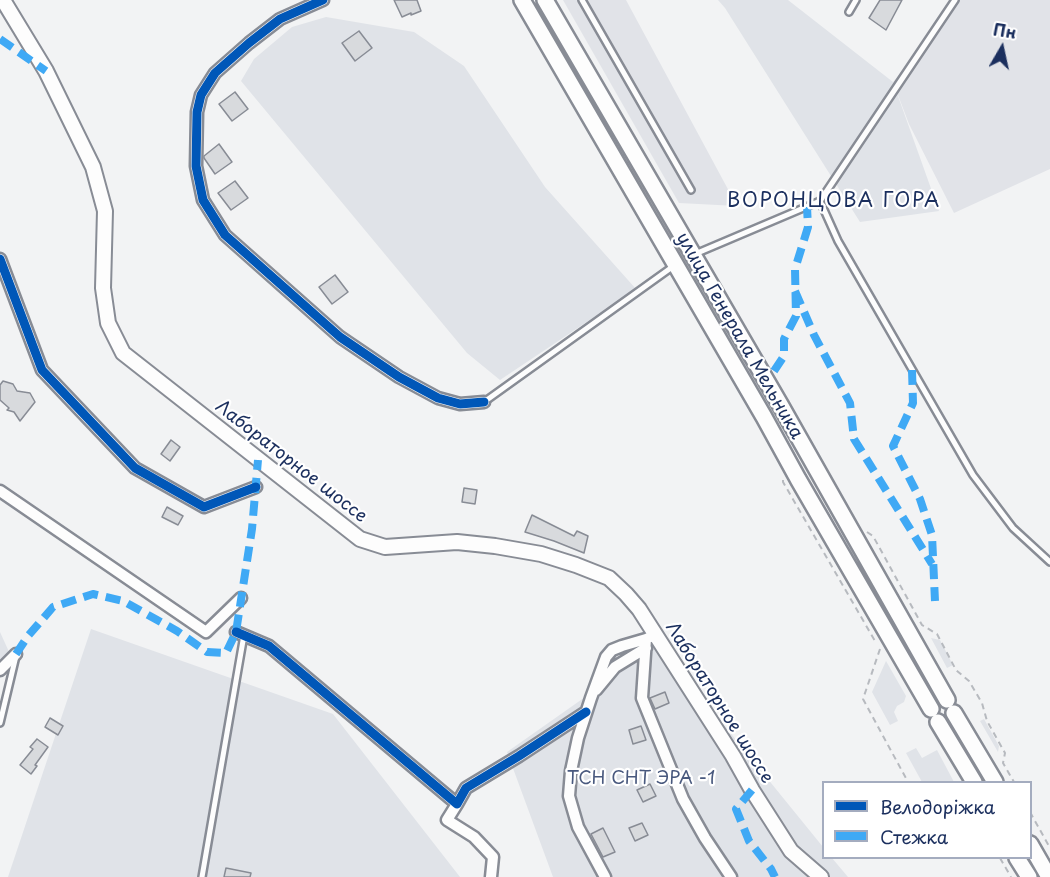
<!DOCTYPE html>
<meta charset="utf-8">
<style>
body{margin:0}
#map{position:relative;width:1050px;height:877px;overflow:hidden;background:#f2f3f4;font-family:"Playpen Sans",sans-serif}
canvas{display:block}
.legend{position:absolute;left:822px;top:781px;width:210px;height:78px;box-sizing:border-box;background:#fff;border:2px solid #a4acbf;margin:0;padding:8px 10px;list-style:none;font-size:18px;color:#1b2f5e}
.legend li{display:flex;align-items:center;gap:12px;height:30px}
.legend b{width:30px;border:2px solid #a4acbf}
.north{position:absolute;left:972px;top:18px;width:60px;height:60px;-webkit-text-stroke:4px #fff;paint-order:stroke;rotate:9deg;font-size:16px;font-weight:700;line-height:24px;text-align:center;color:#1b2f5e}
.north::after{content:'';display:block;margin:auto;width:21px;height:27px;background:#1b2f5e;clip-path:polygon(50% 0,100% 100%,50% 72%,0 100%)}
</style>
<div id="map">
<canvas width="1050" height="877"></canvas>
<ul class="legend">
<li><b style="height:8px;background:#0057b8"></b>Велодоріжка</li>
<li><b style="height:8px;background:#3fa9f5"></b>Стежка</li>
</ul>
<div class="north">Пн</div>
</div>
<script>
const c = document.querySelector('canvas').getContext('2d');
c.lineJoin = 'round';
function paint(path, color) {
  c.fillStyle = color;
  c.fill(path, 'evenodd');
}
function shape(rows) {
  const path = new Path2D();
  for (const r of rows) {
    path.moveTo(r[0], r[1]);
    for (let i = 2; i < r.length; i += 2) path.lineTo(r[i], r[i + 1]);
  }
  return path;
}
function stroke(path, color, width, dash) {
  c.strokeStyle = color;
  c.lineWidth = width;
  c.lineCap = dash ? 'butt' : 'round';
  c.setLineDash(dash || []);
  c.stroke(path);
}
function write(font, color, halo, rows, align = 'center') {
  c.font = font + ' "Playpen Sans",sans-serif';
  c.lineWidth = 4.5;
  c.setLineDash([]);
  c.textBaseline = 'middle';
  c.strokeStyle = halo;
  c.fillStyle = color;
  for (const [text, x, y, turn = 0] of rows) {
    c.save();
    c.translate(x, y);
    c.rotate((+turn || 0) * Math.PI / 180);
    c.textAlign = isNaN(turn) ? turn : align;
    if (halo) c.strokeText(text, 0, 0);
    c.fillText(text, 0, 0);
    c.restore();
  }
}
const built = shape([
 [563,0,626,0,737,206,679,203],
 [960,0,1050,0,1050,169,954,213,909,124,893,82]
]);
const green = shape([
 [718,0,788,0,893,82,939,211,860,222,725,8],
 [326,17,414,32,464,66,545,187,636,289,500,380,467,353,241,81,254,59,292,27],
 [695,264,929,683,690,267],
 [91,629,333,714,460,877,8,877],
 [0,632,10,654,4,674,0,676],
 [931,638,940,640,953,665,947,668],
 [659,645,823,847,824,858,832,858,848,877,553,877,507,752],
 [886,661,906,696,904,702,897,706,894,712,898,721,890,725,872,692],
 [984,719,999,746,998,752,980,721],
 [953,728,955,728,987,782,980,782,951,731],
 [916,748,922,758,937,750,954,782,922,782,906,753]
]);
const building = shape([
 [394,0,417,0,421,11,411,15,411,13,402,17,394,0],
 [880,0,902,0,886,30,869,18,880,0],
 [359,31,372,48,355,61,342,43,359,31],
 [235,92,248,109,232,121,219,104,235,92],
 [219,144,232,162,215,174,204,158,204,156,219,144],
 [235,181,248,198,231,210,218,193,235,181],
 [335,275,348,292,332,304,319,287,335,275],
 [3,381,13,384,17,391,30,393,35,402,20,421,14,412,7,410,9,408,0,400,0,385,3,381],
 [171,440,180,447,170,461,161,454,171,440],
 [464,488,477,490,475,504,462,502,464,488],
 [167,507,183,516,178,525,162,517,167,507],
 [532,515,574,536,577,531,588,536,584,553,554,541,525,532,532,515],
 [665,692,669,703,655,709,650,698,665,692],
 [50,718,63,726,58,735,45,727,50,718],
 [641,726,646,740,633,744,629,730,641,726],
 [37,739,48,747,35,765,37,766,31,774,20,765,33,749,30,747,37,739],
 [650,784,656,796,643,802,637,790,650,784],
 [642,823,648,835,635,841,629,828,642,823],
 [603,828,615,852,603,857,591,834,603,828],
 [226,868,251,873,250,877,224,877,226,868]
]);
const path = shape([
 [783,480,783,482,875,641],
 [867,532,873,536,922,625,937,634,956,670,969,681,982,703,987,721,1005,753,1003,763,1014,782],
 [880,649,863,699,908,782],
 [1030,812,1050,848],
 [1000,858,1011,877]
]);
const service = shape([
 [582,0,691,190],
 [849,12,856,0],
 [820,201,838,241,973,475,1013,528,1050,562],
 [695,254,820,201,955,0],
 [484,402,675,265],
 [0,723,16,656],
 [202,877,244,635]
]);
const minor = shape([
 [323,0,280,19,249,43,215,73,201,95,197,112,196,166,203,200,225,235,340,337,399,377,438,398,460,404,484,402],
 [0,259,42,370,135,468,204,507,256,487],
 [0,491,206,632,241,598],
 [236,632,269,646,457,804,466,788,519,756,586,712],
 [646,639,642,698,683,799,705,838,731,877],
 [0,670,16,654],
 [596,690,615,667,646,648],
 [457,804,447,820,474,837,493,857,491,877],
 [605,877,578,827,569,796,571,771,578,738,591,698,606,657,612,650,622,646,646,639,655,635]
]);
const secondary = shape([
 [3,0,46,71,93,167,105,211,103,288,108,323,123,353,360,539,385,547,457,542,495,546,541,554,576,565,609,578,626,594,639,609,733,756,752,790,791,851,821,877]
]);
const primary = shape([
 [522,0,764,417,798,479,931,709],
 [545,0,781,406,947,700],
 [954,713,995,782],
 [938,722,974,782],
 [1030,844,1049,877],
 [1017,858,1029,877]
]);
const quiet = shape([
 [0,39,46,71],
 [795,291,814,335,850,403,854,439,932,564],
 [912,370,913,403,893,446,920,499,932,535,935,601],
 [774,371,784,356,784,339,796,316,795,269,808,227,807,207],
 [16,654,28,636,53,607,93,594,123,601,177,631,207,652,226,653,236,632,252,529,258,460],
 [752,790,736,809,749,841,771,869,775,877]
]);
const cycleway = shape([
 [323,0,280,19,249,43,215,73,201,95,197,112,196,166,203,200,225,235,340,337,399,377,438,398,460,404,484,402],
 [0,259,42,370,135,468,204,507,256,487],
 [236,632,269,646,457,804,466,788,519,756,586,712]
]);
const streetNames = [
 ["улица Генерала Мельника",739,336,60],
 ["Лабораторное шоссе",291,462,38],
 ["Лабораторное шоссе",719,703,58]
];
const parkNames = [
 ["ТСН СНТ ЭРА -1",641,779]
];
const neighbourhoodNames = [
 ["ВОРОНЦОВА ГОРА",834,201]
];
paint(built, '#e1e3e8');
paint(green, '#e0e3e8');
paint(building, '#d8dadd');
stroke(building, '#888c95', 1.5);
stroke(service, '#888c95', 10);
stroke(minor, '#888c95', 15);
stroke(secondary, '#888c95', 18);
stroke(primary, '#888c95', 20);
stroke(path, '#b7babf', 2, [6, 4.5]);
stroke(service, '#fdfdfd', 5);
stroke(minor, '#fdfdfd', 10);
stroke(secondary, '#fdfdfd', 14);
stroke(primary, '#fdfdfd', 15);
stroke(quiet, '#3fa9f5', 8, [15, 8]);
stroke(cycleway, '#0057b8', 9);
write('18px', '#1b2f5e', '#fff', streetNames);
write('18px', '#49597e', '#fff', parkNames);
c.letterSpacing = '1.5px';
write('20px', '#1b2f5e', '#fff', neighbourhoodNames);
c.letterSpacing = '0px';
</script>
